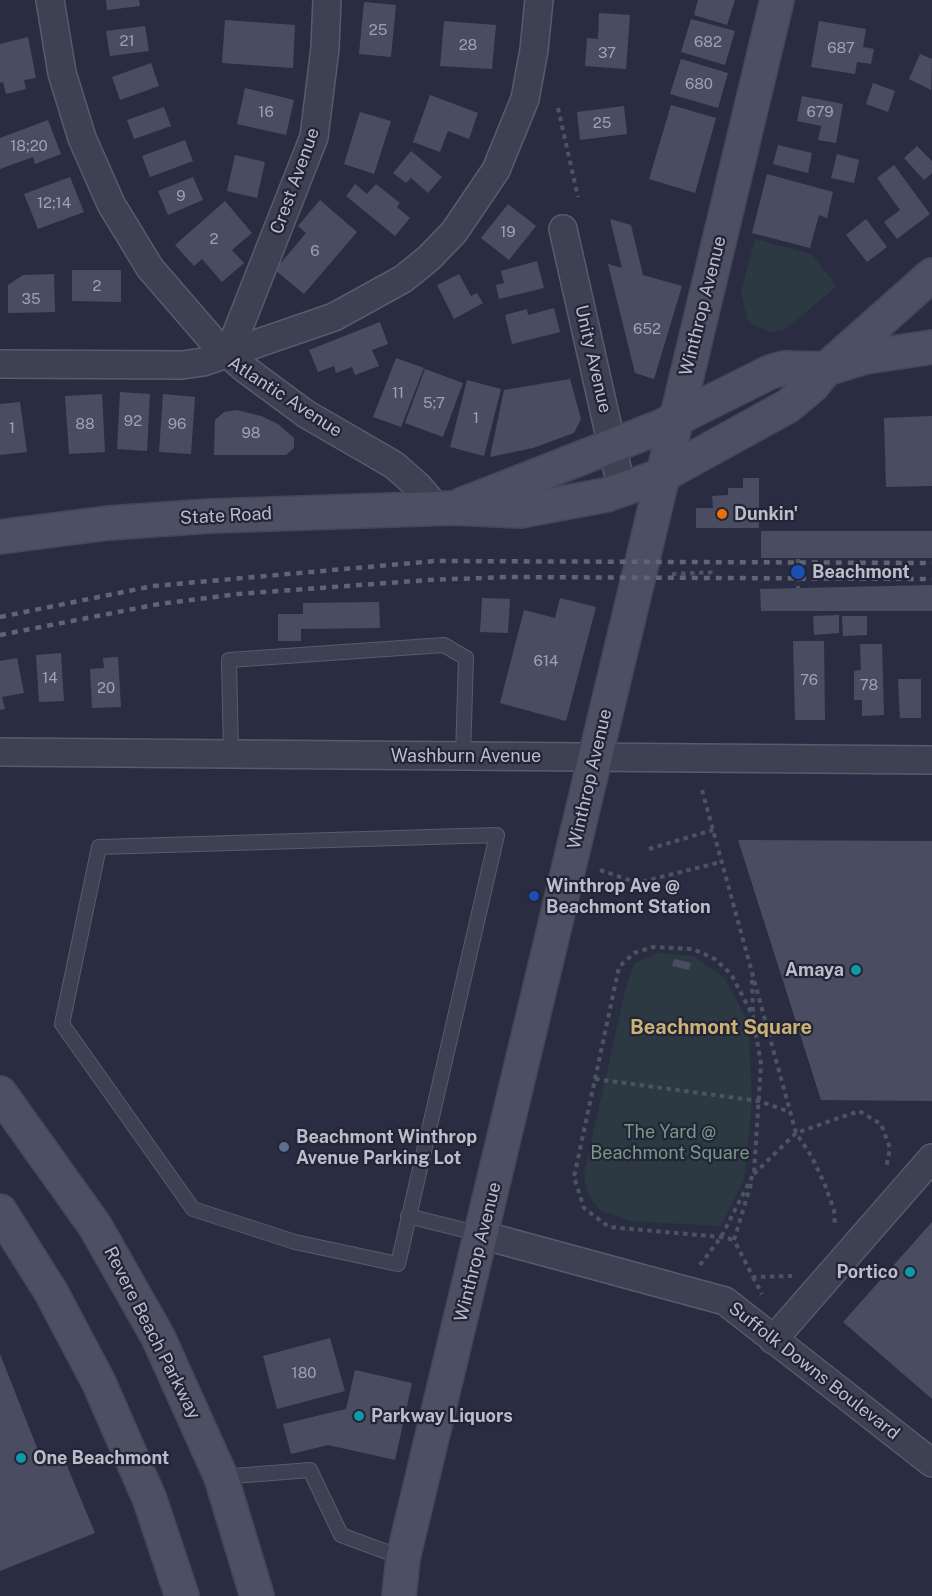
<!DOCTYPE html>
<style>
body{margin:0}
canvas{display:block;background:#2a2d41}
</style>
<canvas width="932" height="1596"></canvas>
<script>
const c = document.querySelector('canvas').getContext('2d');
c.lineJoin = 'round';
function paint(path, color) {
  c.fillStyle = color;
  c.fill(path, 'evenodd');
}
function shape(rows) {
  const path = new Path2D();
  for (const r of rows) {
    path.moveTo(r[0], r[1]);
    for (let i = 2; i < r.length; i += 2) path.lineTo(r[i], r[i + 1]);
  }
  return path;
}
function stroke(path, color, width, dash) {
  c.strokeStyle = color;
  c.lineWidth = width;
  c.lineCap = dash ? 'butt' : 'round';
  c.setLineDash(dash || []);
  c.stroke(path);
}
function write(font, color, halo, rows, align = 'center') {
  c.font = font + ' "Public Sans",sans-serif';
  c.lineWidth = 4.5;
  c.setLineDash([]);
  c.textBaseline = 'middle';
  c.strokeStyle = halo;
  c.fillStyle = color;
  for (const [text, x, y, turn = 0] of rows) {
    c.save();
    c.translate(x, y);
    c.rotate((+turn || 0) * Math.PI / 180);
    c.textAlign = isNaN(turn) ? turn : align;
    if (halo) c.strokeText(text, 0, 0);
    c.fillText(text, 0, 0);
    c.restore();
  }
}
const green = shape([
 [755,239,811,254,837,286,784,330,770,332,749,323,741,293],
 [657,953,693,956,725,979,748,1022,752,1101,744,1180,721,1226,630,1221,600,1210,588,1195,584,1174,626,987,635,963]
]);
const building = shape([
 [106,0,139,0,140,6,107,10],
 [698,0,735,0,727,25,694,15],
 [364,2,396,5,391,57,359,54],
 [599,13,630,15,626,69,585,66,587,38,598,39],
 [691,19,735,31,725,65,681,52],
 [225,20,295,25,293,68,222,63],
 [444,21,496,25,492,69,440,66],
 [819,21,866,29,863,47,874,49,871,64,857,62,855,74,811,67],
 [145,26,149,51,110,56,106,31],
 [28,37,36,78,24,80,26,89,6,94,3,82,0,83,0,44],
 [920,54,932,59,931,90,909,79],
 [681,59,728,73,718,108,670,94],
 [151,63,159,86,120,100,112,77],
 [873,83,895,91,888,112,866,104],
 [245,88,294,100,286,135,237,124],
 [430,95,478,113,469,139,448,131,440,152,413,142],
 [802,96,843,104,836,143,818,140,821,126,797,121],
 [671,105,716,118,695,193,649,179],
 [624,106,627,134,580,140,577,112],
 [164,107,171,126,134,139,127,120],
 [360,112,391,121,374,174,344,164],
 [48,120,61,154,35,164,33,157,0,169,0,138],
 [185,140,193,161,150,177,142,156],
 [778,145,812,153,808,173,773,164],
 [917,146,932,161,932,173,924,180,904,158],
 [411,151,442,177,428,193,411,178,406,183,393,173],
 [837,154,859,160,854,183,831,178],
 [235,155,265,162,257,198,227,191],
 [894,165,930,214,897,239,884,222,900,210,877,178],
 [767,174,833,192,827,218,819,215,810,248,752,233],
 [70,177,84,212,38,229,24,194],
 [193,177,203,200,168,215,158,191],
 [355,184,367,194,376,184,400,203,397,207,410,218,395,236,346,196],
 [320,200,357,232,304,294,275,270,306,233,298,226],
 [225,201,252,233,232,250,244,263,222,282,202,259,194,266,175,245],
 [508,204,536,226,509,260,481,238],
 [610,219,631,225,643,275,682,286,654,379,635,373,608,264,622,268],
 [866,219,887,247,867,262,846,235],
 [537,261,544,288,499,299,496,285,504,283,501,271],
 [72,270,121,270,121,302,72,301],
 [54,274,55,312,8,313,8,285,23,275],
 [459,274,471,296,477,293,483,303,454,319,437,285],
 [554,308,560,332,512,344,505,315,527,309,528,315],
 [380,322,388,344,372,350,379,366,355,375,352,367,336,373,334,366,318,372,309,350],
 [396,358,424,368,401,427,373,417],
 [425,369,463,383,443,437,405,423],
 [570,379,581,419,574,433,533,448,490,457,504,390],
 [467,380,501,389,484,456,450,447],
 [120,392,150,394,147,451,117,449],
 [102,394,105,452,69,454,65,396],
 [163,394,195,397,191,454,159,452],
 [20,402,27,452,0,455,0,404],
 [237,410,261,416,278,424,294,438,294,448,286,455,214,455,215,420,224,412],
 [932,416,932,486,886,487,884,418],
 [743,478,759,478,759,528,696,528,696,508,713,508,712,496,728,495,728,488,743,488],
 [761,531,932,531,932,558,761,558],
 [932,585,932,611,761,611,760,589],
 [482,598,510,599,508,633,480,632],
 [560,598,596,607,566,721,500,703,524,610,555,618],
 [379,602,380,628,301,629,301,641,278,641,278,614,303,614,303,603],
 [839,615,839,633,814,635,813,616],
 [842,616,867,616,867,635,843,636],
 [793,641,824,641,825,720,795,720],
 [860,644,882,644,884,715,862,716,862,700,854,700,854,671,861,670],
 [61,653,64,701,39,702,36,655],
 [118,657,121,707,92,708,90,669,104,668,103,658],
 [17,658,24,693,2,697,5,709,0,710,0,661],
 [898,679,921,679,921,718,900,718],
 [738,840,932,841,932,1101,821,1100],
 [674,959,691,963,689,970,672,966],
 [932,1222,932,1399,843,1322],
 [330,1338,345,1391,277,1409,263,1356],
 [0,1354,43,1463,62,1454,95,1533,0,1571],
 [355,1370,412,1383,395,1460,328,1445,291,1454,283,1424,346,1409]
]);
const path = shape([
 [558,108,578,197],
 [798,559,798,588],
 [672,574,717,572],
 [702,790,796,1133,812,1157,825,1185,834,1210,835,1226],
 [649,849,713,830],
 [600,870,637,883,721,862],
 [752,980,753,1015],
 [595,1079,759,1101,790,1112],
 [754,1174,796,1133,859,1111,881,1124,890,1148,886,1168],
 [751,1184,734,1240,753,1277,792,1276],
 [700,1265,721,1237,754,1173,761,1064,753,1016,731,974,715,959,693,949,653,947,634,953,619,967,574,1177,584,1208,609,1227,721,1237,734,1240],
 [753,1277,762,1294]
]);
const lane = shape([
 [231,754,229,660,444,645,466,658,463,756],
 [497,835,398,1264,295,1242,193,1209,62,1024,99,847,497,835],
 [408,1216,480,1234],
 [221,1477,310,1470,341,1535,403,1558]
]);
const street = shape([
 [50,0,62,73,82,138,111,204,150,268,213,341,245,369,306,414,394,465,418,486,437,508],
 [563,229,622,490],
 [228,355,314,137,325,48,327,0],
 [0,364,182,365,203,362,334,317,403,279,429,258,454,232,496,170,525,99,534,50,539,0],
 [0,752,932,760],
 [482,1235,725,1301,932,1463],
 [773,1340,932,1158]
]);
const secondary = shape([
 [461,505,660,427,770,372,784,368,826,369,865,357,932,347],
 [0,537,108,523,211,516,453,508,520,511,606,495,663,475,788,406,812,386,826,369,932,275],
 [0,1093,95,1226,158,1337,221,1477,257,1596],
 [0,1211,51,1292,99,1383,150,1500,182,1596],
 [399,1596,403,1558,777,0]
]);
const rail = shape([
 [0,617,153,586,435,561,932,563],
 [0,635,159,604,238,594,428,580,507,577,932,579]
]);
const markers = [
 [722,514,6,"#e8710a"],
 [798,572,8,"#1a4fb4"],
 [534,896,6,"#1a4fb4"],
 [856,970,6,"#0f9aa8"],
 [284,1147,6,"#5c6f8a"],
 [910,1272,6,"#0f9aa8"],
 [359,1416,6,"#0f9aa8"],
 [21,1458,6,"#0f9aa8"]
];
const numberNames = [
 ["25",378,30],
 ["21",127,41],
 ["682",708,42],
 ["28",468,45],
 ["687",841,48],
 ["37",607,53],
 ["680",699,84],
 ["16",266,112],
 ["679",820,112],
 ["25",602,123],
 ["18;20",29,146],
 ["9",181,196],
 ["12;14",54,203],
 ["19",508,232],
 ["2",214,239],
 ["6",315,251],
 ["2",97,286],
 ["35",31,299],
 ["652",647,329],
 ["11",398,393],
 ["5;7",434,403],
 ["1",476,418],
 ["92",133,421],
 ["88",85,424],
 ["96",177,424],
 ["1",12,428],
 ["98",251,433],
 ["614",546,661],
 ["14",50,678],
 ["76",809,680],
 ["78",869,685],
 ["20",106,688],
 ["180",304,1373]
];
const streetNames = [
 ["Crest Avenue",295,181,-70],
 ["Winthrop Avenue",703,306,-76],
 ["Unity Avenue",593,359,77],
 ["Atlantic Avenue",285,397,33],
 ["State Road",226,516,-3],
 ["Washburn Avenue",466,756],
 ["Winthrop Avenue",590,779,-77],
 ["Winthrop Avenue",478,1252,-76],
 ["Revere Beach Parkway",152,1333,63],
 ["Suffolk Downs Boulevard",814,1371,38]
];
const poiNames = [
 ["Dunkin'",734,514],
 ["Beachmont",812,572],
 ["Winthrop Ave @",546,886],
 ["Beachmont Station",546,907],
 ["Amaya",844,970,"right"],
 ["Beachmont Winthrop",296,1137],
 ["Avenue Parking Lot",296,1158],
 ["Portico",898,1272,"right"],
 ["Parkway Liquors",371,1416],
 ["One Beachmont",33,1458]
];
const parkNames = [
 ["The Yard @",670,1132],
 ["Beachmont Square",670,1153]
];
const neighbourhoodNames = [
 ["Beachmont Square",721,1028]
];
paint(green, '#2c3942');
paint(building, '#4a4d62');
stroke(lane, '#595b6b', 16);
stroke(street, '#595b6b', 30);
stroke(secondary, '#454757', 36);
stroke(path, '#4a565e', 4, [4.5, 4.5]);
stroke(lane, '#3e4151', 14);
stroke(street, '#3e4151', 27);
stroke(secondary, '#4d4f63', 33);
stroke(rail, '#616477', 4.5, [6, 6]);
for (const [x, y, r, color] of markers) {
  const dot = new Path2D();
  dot.arc(x, y, r, 0, 2 * Math.PI);
  c.fillStyle = color;
  c.fill(dot);
  stroke(dot, '#232536', 2);
}
write('15px', '#9fa1b1', null, numberNames);
write('18px', '#bbbdcb', '#232536', streetNames);
write('bold 18px', '#bbbdcb', '#232536', poiNames, 'left');
write('18px', '#759987', '#232536', parkNames);
write('bold 20px', '#cbb375', '#232536', neighbourhoodNames);
</script>
